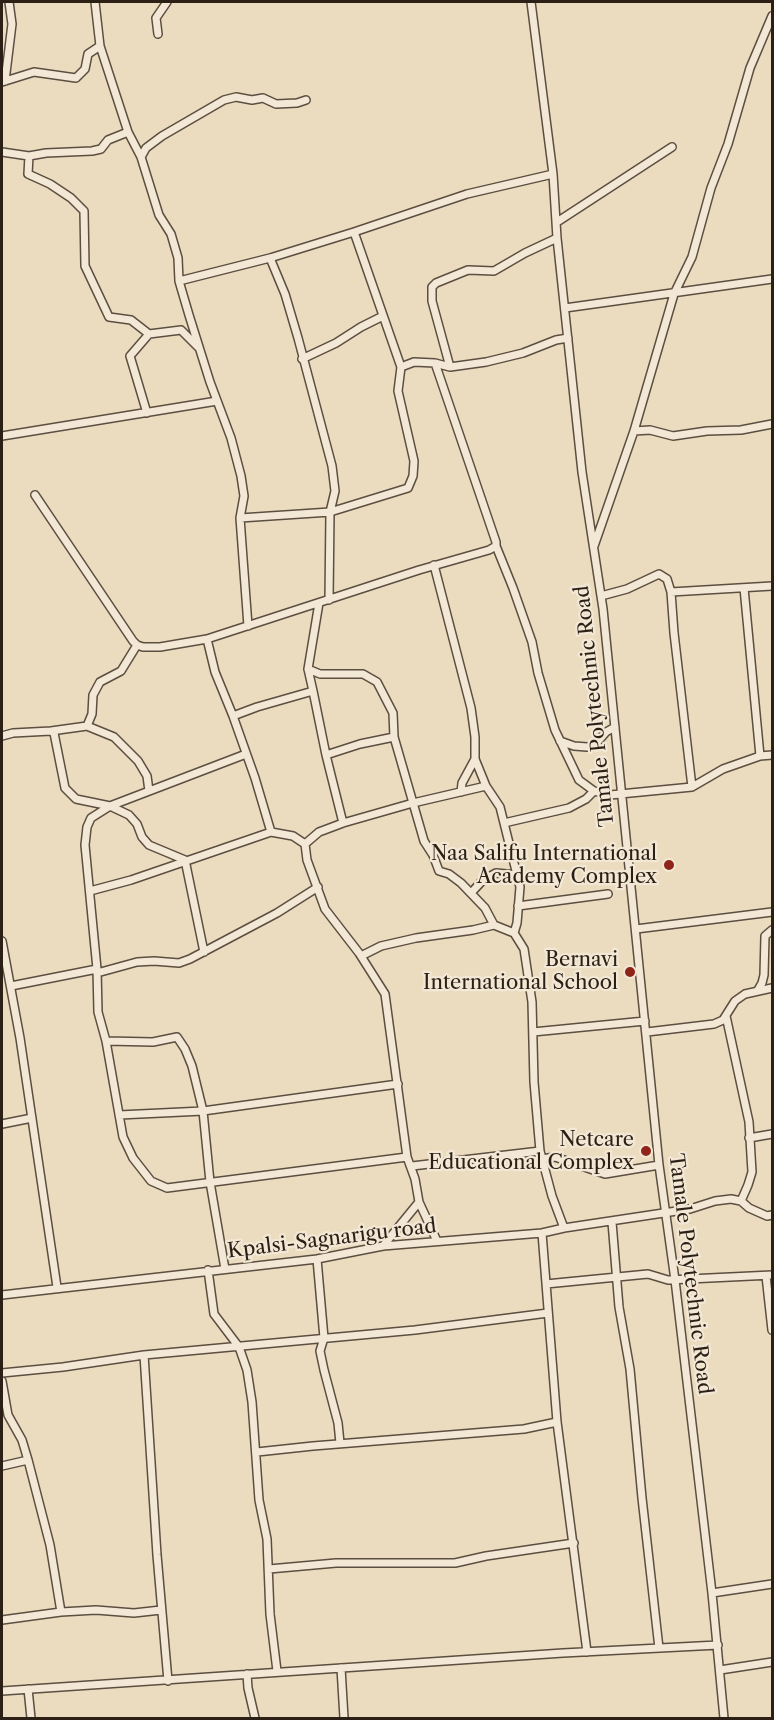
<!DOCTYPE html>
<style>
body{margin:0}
#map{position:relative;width:774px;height:1720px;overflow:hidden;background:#ebdcbf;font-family:"Libre Caslon Text",serif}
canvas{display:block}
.frame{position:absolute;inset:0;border:3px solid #2c1f15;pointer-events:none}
</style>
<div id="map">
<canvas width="774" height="1720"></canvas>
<div class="frame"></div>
</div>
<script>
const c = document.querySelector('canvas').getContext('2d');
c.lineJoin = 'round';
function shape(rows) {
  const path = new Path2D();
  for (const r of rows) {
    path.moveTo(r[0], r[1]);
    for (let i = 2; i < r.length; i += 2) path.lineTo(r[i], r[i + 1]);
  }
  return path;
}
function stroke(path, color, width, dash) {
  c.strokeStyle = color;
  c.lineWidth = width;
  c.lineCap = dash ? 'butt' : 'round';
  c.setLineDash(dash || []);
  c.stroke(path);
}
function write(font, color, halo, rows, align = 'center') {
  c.font = font + ' "Libre Caslon Text",serif';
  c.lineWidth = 4.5;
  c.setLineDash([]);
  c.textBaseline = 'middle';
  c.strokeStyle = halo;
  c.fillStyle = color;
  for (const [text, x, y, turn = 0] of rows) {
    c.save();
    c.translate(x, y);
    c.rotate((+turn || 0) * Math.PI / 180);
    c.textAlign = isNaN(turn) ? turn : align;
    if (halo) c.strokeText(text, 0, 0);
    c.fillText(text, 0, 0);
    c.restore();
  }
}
const street = shape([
 [95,2,100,46,128,132,141,157,159,215,171,234,178,258,179,281,189,315,210,382,231,438,241,476,244,496,240,518,248,626],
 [531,2,553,174,557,238,582,472,603,609,659,1165,675,1280,712,1593,724,1718],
 [158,34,156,18,167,2],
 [5,81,12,24,9,2],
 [2,82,34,72,76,78,85,69,88,54,100,46],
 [2,152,29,156,46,153,92,151,101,149,108,140,128,132],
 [29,156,28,174,50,184,71,198,84,211,85,266,109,317,131,320,149,334,181,330,199,348],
 [141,157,146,148,162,136,224,100,236,97,252,100,263,98,276,104,297,103,306,100],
 [557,222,672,147],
 [270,258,285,294,298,338,332,466,335,491,330,512,329,600],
 [179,281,270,258,354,232,467,194,553,174],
 [565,308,772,279],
 [302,359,336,343,361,327,383,316],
 [401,367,414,362,435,363,450,367,486,362,523,353,556,340,568,338],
 [450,367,432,301,432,287,436,283,468,270,494,271,525,253,557,238],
 [147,413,130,356,149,334],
 [634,431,650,430,673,436,707,431,741,430,772,424],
 [2,436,217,401],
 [35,495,133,641,137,645,143,647,160,647,207,639,419,570,489,550,496,546,496,542,435,363],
 [240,518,330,512,408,488,413,476,414,461,398,391,401,367,354,232],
 [496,546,513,588,532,642,538,673,555,730,579,780,594,791,610,795,692,787,723,769,760,756,772,755],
 [594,546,634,431,674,294,692,257,711,188,728,144,750,68,772,16],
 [434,565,471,708,475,737,475,759,462,783,461,792],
 [744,588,760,756],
 [671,592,772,586],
 [601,596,627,589,659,574,667,579,671,592,674,633,692,787],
 [207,639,215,672,233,716,255,778,271,832],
 [308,669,320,674,363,674,377,682,393,713,394,737,424,841,433,855,439,871,449,874,461,883,485,908,494,925],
 [313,691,326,755,343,823],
 [233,716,257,707,313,691,308,669,319,603],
 [87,726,92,714,93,695,100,682,121,671,137,645],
 [51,731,87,726,114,737,138,761,147,776,149,791],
 [2,736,13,733,51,731,54,733,65,788,76,799,110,806,129,815,137,824,142,837,149,845,185,860,204,952],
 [560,741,574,746,587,747,594,746,606,732,615,727],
 [246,754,110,806,91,818,87,827,85,845,97,969,98,1012,106,1041,123,1137,133,1158,151,1181,167,1188,407,1157],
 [326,755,360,744,394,737],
 [475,759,486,786,500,807,520,887,517,923,514,933],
 [504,823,569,808,586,799,594,791],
 [305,844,307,860,325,909,359,953,385,994,407,1157,415,1179,419,1202,437,1241],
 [90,891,131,880,271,832,293,836,305,844,319,832,343,823,413,803,486,786],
 [471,893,483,880,496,873,517,875],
 [518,906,608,894],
 [636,929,772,912],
 [2,941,20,1038,57,1287],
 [361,956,381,946,416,938,473,930,494,925,514,933,524,949,532,1002,534,1082,540,1151,552,1196,564,1228],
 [97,973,137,962,154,961,179,963,190,959,277,913,318,887],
 [11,986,97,969],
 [758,990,762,983,764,975,765,936,772,930],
 [726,1016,749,1122,752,1172,748,1185,741,1201],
 [533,1032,645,1021],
 [647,1032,714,1024,723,1020,735,1001,745,994,772,988],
 [106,1041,153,1042,177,1037,185,1049,192,1066,203,1111,210,1182,225,1269],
 [119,1115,203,1111,398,1084],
 [2,1124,32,1118],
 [749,1138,772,1134],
 [542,1159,555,1157,605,1174,659,1165],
 [412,1166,540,1151],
 [612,1222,619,1307,630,1369,642,1498,659,1648],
 [542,1233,557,1422,587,1652],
 [383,1246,419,1202],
 [317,1259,324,1338,320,1351,324,1370,338,1423,340,1443],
 [208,1270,214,1314,239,1347,247,1370,252,1402,259,1500,267,1539,270,1614,277,1671],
 [766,1276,772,1330],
 [546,1284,648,1274,668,1280,772,1275],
 [2,1295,317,1259,383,1246,542,1233,564,1228,690,1209,715,1201,731,1199,741,1201,749,1208,767,1216,772,1215],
 [144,1355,157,1555,168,1681],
 [2,1373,63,1367,144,1355,415,1330,548,1313],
 [2,1381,8,1415,22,1440,28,1460],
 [257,1452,313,1446,524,1429,557,1422],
 [2,1466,28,1460,50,1545,61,1612],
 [269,1569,336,1563,455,1563,486,1556,574,1543],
 [712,1593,772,1584],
 [2,1620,61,1612,96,1610,134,1613,161,1610],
 [341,1668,344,1718],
 [720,1670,772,1662],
 [247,1674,248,1688,255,1718],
 [28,1689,31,1718],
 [2,1691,563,1653,718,1645]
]);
const markers = [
 [669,865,6,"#8f2418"],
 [630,972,6,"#8f2418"],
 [646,1151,6,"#8f2418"]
];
const streetNames = [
 ["Tamale Polytechnic Road",595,706,-96],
 ["Kpalsi-Sagnarigu road",332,1239,-7],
 ["Tamale Polytechnic Road",690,1274,83]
];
const poiNames = [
 ["Naa Salifu International",657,854],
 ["Academy Complex",657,877],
 ["Bernavi",618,960],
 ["International School",618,983],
 ["Netcare",634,1140],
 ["Educational Complex",634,1163]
];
stroke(street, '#5c4e40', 10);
stroke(street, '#f2e8d5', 7);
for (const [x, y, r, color] of markers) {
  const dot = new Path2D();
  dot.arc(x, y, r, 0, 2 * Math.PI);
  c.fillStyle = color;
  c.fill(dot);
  stroke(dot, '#f2e8d5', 2);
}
write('20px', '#2c1f15', '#f2e8d5', streetNames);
write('20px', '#2c1f15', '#f2e8d5', poiNames, 'right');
</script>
